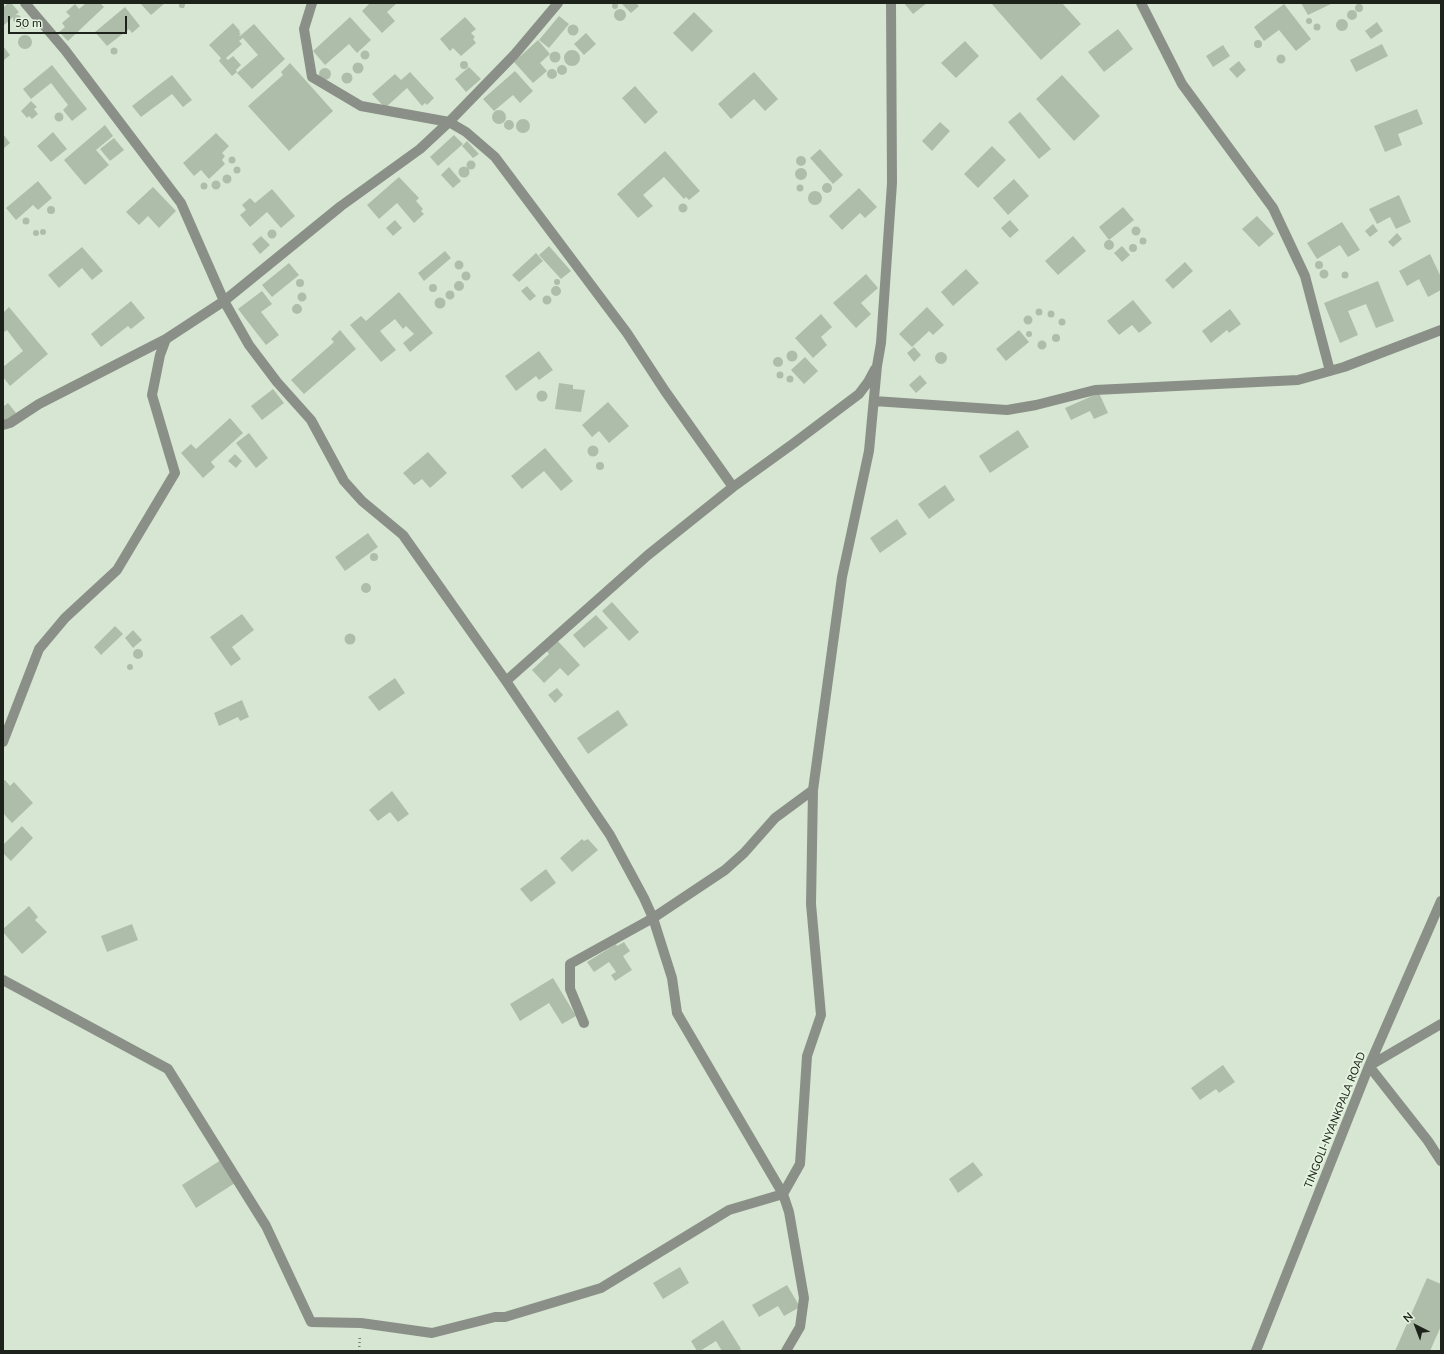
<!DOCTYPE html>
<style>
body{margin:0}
#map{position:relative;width:1444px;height:1354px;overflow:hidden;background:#d7e6d2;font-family:Lato,sans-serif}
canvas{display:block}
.frame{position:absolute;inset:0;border:4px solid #1d231b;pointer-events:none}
.north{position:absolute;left:1396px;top:1306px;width:40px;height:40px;-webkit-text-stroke:3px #e4f3df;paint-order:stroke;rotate:318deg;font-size:11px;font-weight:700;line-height:16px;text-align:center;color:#1d231b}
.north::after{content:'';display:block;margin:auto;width:14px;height:18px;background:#1d231b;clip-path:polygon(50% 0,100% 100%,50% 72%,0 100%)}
.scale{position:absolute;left:8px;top:16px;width:119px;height:18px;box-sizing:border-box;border:2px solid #1d231b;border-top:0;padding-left:5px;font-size:12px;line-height:14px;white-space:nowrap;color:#1d231b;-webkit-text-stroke:3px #e4f3df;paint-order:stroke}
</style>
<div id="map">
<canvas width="1444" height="1354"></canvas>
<div class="frame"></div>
<div class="north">N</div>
<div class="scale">50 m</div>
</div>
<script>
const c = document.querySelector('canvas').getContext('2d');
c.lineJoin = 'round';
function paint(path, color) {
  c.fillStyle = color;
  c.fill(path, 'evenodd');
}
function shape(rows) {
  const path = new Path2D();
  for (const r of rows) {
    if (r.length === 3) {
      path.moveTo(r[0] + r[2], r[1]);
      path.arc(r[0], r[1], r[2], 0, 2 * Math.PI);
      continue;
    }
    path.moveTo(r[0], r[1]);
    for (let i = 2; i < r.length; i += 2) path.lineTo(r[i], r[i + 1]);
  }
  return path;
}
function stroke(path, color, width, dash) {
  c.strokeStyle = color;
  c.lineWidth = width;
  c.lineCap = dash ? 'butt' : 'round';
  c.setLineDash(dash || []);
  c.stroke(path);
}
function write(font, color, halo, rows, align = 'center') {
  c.font = font + ' Lato,sans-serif';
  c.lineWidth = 4;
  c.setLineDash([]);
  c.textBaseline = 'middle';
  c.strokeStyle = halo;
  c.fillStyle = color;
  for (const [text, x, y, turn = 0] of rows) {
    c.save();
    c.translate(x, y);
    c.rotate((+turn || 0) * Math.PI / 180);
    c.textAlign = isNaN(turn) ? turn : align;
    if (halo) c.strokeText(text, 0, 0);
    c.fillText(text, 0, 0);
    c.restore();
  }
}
const building = shape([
 [615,6,3],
 [8,3,11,3,19,12,3,26,3,8],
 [86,3,100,3,104,7,68,41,59,32,65,27,62,23,70,16,66,12,75,4,79,9],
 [140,3,165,3,151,15],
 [179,3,185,3,185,5,184,8,181,8,179,7],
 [370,3,397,3,387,12,395,21,382,33,362,11],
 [623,3,636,3,639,6,631,13,622,4],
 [904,3,927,3,913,14],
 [991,3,1062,3,1081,24,1041,60],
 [1301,3,1333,3,1308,15],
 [1359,8,4],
 [1284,4,1311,39,1296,51,1279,30,1264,41,1254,27],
 [125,7,140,26,132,33,129,29,107,46,95,32],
 [620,15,6],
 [1352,15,5],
 [694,12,713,31,692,52,673,33],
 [17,19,4],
 [559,16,569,24,549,48,539,40],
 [350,17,371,40,357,53,349,44,325,65,313,51],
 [465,17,476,29,471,33,475,37,473,39,476,43,461,56,453,48,450,51,440,39],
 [1309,21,3],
 [1342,25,6],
 [24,25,4],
 [1377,22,1383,31,1371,39,1365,31],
 [233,23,240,31,239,32,241,34,239,35,240,36,254,24,285,59,252,89,237,73,258,55,243,38,239,41,242,44,226,58,228,60,233,56,241,65,236,70,237,72,232,76,219,61,221,58,209,45],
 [1317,27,3.5],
 [573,30,5.5],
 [1118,29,1133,49,1104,72,1088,52],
 [586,33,596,44,584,55,574,44],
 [25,42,7],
 [1258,44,4],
 [538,40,550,54,540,63,547,71,533,83,514,62],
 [965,41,979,56,956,78,941,63],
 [1382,44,1388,56,1356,72,1350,60],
 [1223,45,1230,56,1213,67,1206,56],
 [3,46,10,55,3,61],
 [114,51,3.5],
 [365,55,4.5],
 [572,58,8],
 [555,57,5.5],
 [1281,59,4.5],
 [1239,61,1246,70,1237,78,1229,69],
 [464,65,4],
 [358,68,5.5],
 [290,63,333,111,289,151,248,106,283,75,281,72],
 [562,70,5],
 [52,65,87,109,72,121,63,110,68,105,51,83,31,99,23,89],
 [469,67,481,79,466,92,455,79],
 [325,74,6],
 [552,74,5],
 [515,71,533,91,520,103,513,95,494,111,483,99],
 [410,72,434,98,427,105,425,103,422,106,407,88,385,108,372,94,395,74,401,80],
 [754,72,778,99,765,111,754,99,731,119,718,104],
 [347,78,5.5],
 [172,75,192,100,183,107,172,94,141,117,132,106],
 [1062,75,1100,116,1074,141,1036,99],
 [635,86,658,112,645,124,622,98],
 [31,101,37,107,34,109,38,114,32,119,29,116,27,118,21,111],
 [1417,109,1423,124,1398,134,1402,145,1385,152,1374,126],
 [499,117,7],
 [1020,112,1051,149,1039,159,1008,122],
 [59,117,4.5],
 [523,126,7],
 [509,125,5],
 [940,122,950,131,932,151,922,141],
 [105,125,113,136,96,150,109,165,85,185,64,160],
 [53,132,67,149,51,162,37,146],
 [216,133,229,146,222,153,225,156,222,160,225,164,209,179,201,170,194,176,183,163],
 [3,134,10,143,3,149],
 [454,135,463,144,438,166,430,157],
 [114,138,124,150,110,161,100,149],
 [467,141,479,154,473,158,462,146],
 [992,146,1006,160,978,188,964,174],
 [820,149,843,175,833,184,810,158],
 [665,151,700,191,689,200,686,197,684,199,664,177,643,195,653,206,638,218,617,194],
 [801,161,5],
 [232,160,3.5],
 [471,165,4.5],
 [237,170,3.5],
 [464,172,5.5],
 [449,167,461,181,453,188,441,175],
 [801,174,6],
 [227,179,4.5],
 [399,177,419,198,416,201,423,209,421,211,424,214,414,223,397,203,379,219,367,205],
 [1014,179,1029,196,1008,215,993,198],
 [216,185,4.5],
 [38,181,52,198,38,210,33,205,16,220,6,208],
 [204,186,3.5],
 [827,188,5],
 [800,188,3.5],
 [153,187,176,211,159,228,148,216,139,225,126,212],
 [859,188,877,207,865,218,860,213,842,230,829,216],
 [272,189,295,216,281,228,267,212,250,227,240,215,246,210,242,205,250,198,255,203],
 [815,198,7],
 [1399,195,1411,222,1396,229,1390,217,1377,224,1369,209],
 [683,208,4.5],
 [51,210,4],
 [1123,207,1134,220,1109,240,1099,227],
 [1257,216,1274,234,1259,247,1242,229],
 [26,221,3.5],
 [395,220,402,228,393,236,386,228],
 [1010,220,1019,230,1010,238,1001,228],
 [1342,222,1360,250,1348,257,1340,245,1317,259,1307,243],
 [1373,224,1378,231,1370,237,1365,231],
 [1136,231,4.5],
 [43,232,3],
 [272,234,4.5],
 [36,233,3],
 [1397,233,1402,239,1393,247,1388,242],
 [261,236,270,245,260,254,252,244],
 [1073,236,1086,251,1058,275,1045,261],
 [1143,241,3.5],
 [1109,245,5],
 [1133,248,4],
 [549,246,571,271,561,279,539,255],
 [1122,246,1130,255,1122,262,1114,253],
 [82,247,103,271,92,280,82,268,59,288,48,275],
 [445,251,451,258,424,281,418,273],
 [536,253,543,261,519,282,512,275],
 [1430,254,1441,277,1441,290,1428,297,1419,279,1407,286,1399,271],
 [459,265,4.5],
 [1319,265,4],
 [1185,262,1193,271,1173,289,1165,280],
 [289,263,299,275,272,297,262,285],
 [966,269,979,283,953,306,941,292],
 [1324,274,4.5],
 [466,276,4.5],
 [1345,275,3.5],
 [866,274,878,288,861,303,871,314,856,328,833,303],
 [557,282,3],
 [300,283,4],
 [459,286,5],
 [1378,281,1394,321,1376,328,1366,304,1348,311,1358,335,1340,343,1324,303],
 [433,288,4],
 [556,291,5],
 [527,286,536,296,530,301,521,291],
 [450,295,4.5],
 [262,291,272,304,261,312,279,335,266,345,238,309],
 [399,292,433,333,410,352,403,343,414,334,406,326,403,329,395,319,380,331,396,350,381,362,350,325,361,316,366,321],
 [302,297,4.5],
 [547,300,4.5],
 [440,303,5.5],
 [1133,300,1152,323,1139,333,1132,325,1119,335,1107,321],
 [131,301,145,318,131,329,128,326,101,347,91,334],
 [297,309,5],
 [9,307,48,354,10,386,3,377,3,367,23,351,7,330,3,333,3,313],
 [927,307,944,325,933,335,929,331,912,347,899,334],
 [1039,312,3.5],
 [1230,309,1241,324,1229,333,1227,330,1211,343,1202,331],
 [1051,314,3.5],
 [821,314,832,327,821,337,827,345,813,358,795,338],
 [1028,320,4.5],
 [1062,322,3.5],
 [340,330,356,349,304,394,291,380,334,342,331,339],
 [1019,330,1029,342,1006,361,996,349],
 [1029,334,3],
 [1056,338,4],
 [1042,345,4.5],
 [914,347,921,355,914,362,907,353],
 [792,356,5.5],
 [539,351,553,370,539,380,536,376,516,391,505,376],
 [941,358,6],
 [805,357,818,371,804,384,791,370],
 [778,362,5],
 [780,375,3.5],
 [920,375,927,383,916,393,909,385],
 [790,379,3.5],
 [559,383,573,385,573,389,585,390,581,412,555,409],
 [273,389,284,403,262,420,251,406],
 [542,396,5.5],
 [1099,393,1108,413,1094,419,1090,411,1071,420,1065,408],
 [608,402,629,426,609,443,599,431,592,437,582,425],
 [8,403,16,413,4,422,3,420,3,407],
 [230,418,243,433,211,462,215,467,203,478,181,453,191,444,196,449],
 [1018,430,1029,447,990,473,979,456],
 [249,433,268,458,256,468,236,443],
 [593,451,5.5],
 [545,448,573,481,561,491,544,471,522,489,511,476],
 [428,452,447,473,430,488,422,479,414,485,403,473],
 [235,454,242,461,236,468,228,461],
 [600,466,4],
 [945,485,955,500,929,519,918,504],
 [897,519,907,534,880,553,870,538],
 [368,533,378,547,345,571,335,557],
 [374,557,4],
 [366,588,5],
 [612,602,639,632,629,641,602,611],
 [242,614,254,630,232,647,241,659,231,666,210,637],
 [596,615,608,628,584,648,573,635],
 [115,626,123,634,101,655,94,647],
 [133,630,142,640,133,648,125,638],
 [350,639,5.5],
 [556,639,580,665,568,676,560,668,544,683,532,670,549,654,545,649],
 [138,654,5],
 [130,667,3],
 [395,678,405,693,379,711,368,697],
 [557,688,563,695,555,703,548,695],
 [242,700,249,717,240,721,238,717,219,726,214,713],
 [618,710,628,725,588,754,577,738],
 [5,780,10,786,14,782,33,803,12,823,3,813,3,781],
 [392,791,409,814,398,822,390,812,378,821,369,810],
 [22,826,33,838,11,861,3,853,3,845],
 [582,839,584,841,588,839,598,850,572,872,560,858],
 [546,869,556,883,531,902,520,889],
 [29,906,38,917,35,920,47,932,22,954,3,932,3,929],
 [132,924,138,940,107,952,101,936],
 [624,942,630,951,623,956,632,970,615,981,611,975,616,972,609,962,594,972,587,962,616,944,617,946],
 [553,978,576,1016,562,1024,549,1003,520,1021,510,1004],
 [1223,1065,1235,1082,1219,1093,1216,1089,1200,1100,1191,1088],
 [221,1160,235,1183,196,1208,182,1185],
 [973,1162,983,1175,958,1193,949,1179],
 [680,1267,689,1283,663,1299,653,1283],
 [1427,1278,1441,1284,1441,1326,1430,1351,1395,1351],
 [787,1285,800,1307,784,1316,778,1306,759,1317,752,1305],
 [723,1320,741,1349,738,1351,722,1351,716,1341,700,1351,697,1351,691,1341]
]);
const path = shape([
 [359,1351,360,1335]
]);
const minor = shape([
 [312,3,304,29,312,77,361,106,449,122,466,132,495,157,627,333,665,391,733,487],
 [1141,3,1182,84,1273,208,1305,276,1330,371],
 [874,401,1007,410,1036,405,1095,390,1298,380,1344,367,1441,330],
 [3,425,10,423,39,404,166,339,224,301,341,206,420,149,449,122,515,54,558,3],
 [506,681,648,555,733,487,794,443,859,394,868,382,875,369],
 [3,742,39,649,65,618,117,570,175,473,152,395,160,355,166,339],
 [3,980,168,1069,266,1226,311,1322,361,1323,432,1333,495,1317,505,1317,601,1288,729,1210,783,1194,677,1013,672,978,653,918,644,898,610,835,506,681,403,535,362,501,344,481,311,420,277,382,249,345,224,301,181,203,65,50,25,3],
 [584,1023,570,989,570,964,653,918,725,870,744,853,775,818,813,790],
 [1441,1024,1369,1066,1428,1141,1441,1161],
 [786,1351,800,1327,804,1298,789,1212,783,1194,800,1164,807,1056,821,1015,811,904,813,790,842,577,869,451,877,366,881,343,892,183,891,3],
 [1256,1351,1369,1066,1441,901]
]);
const streetNames = [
 ["TINGOLI-NYANKPALA ROAD",1335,1120,-68]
];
paint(building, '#aebda9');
stroke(path, '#747e71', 2.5, [1, 3]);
stroke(minor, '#8a9088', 10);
write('11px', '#1d231b', '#e4f3df', streetNames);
</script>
